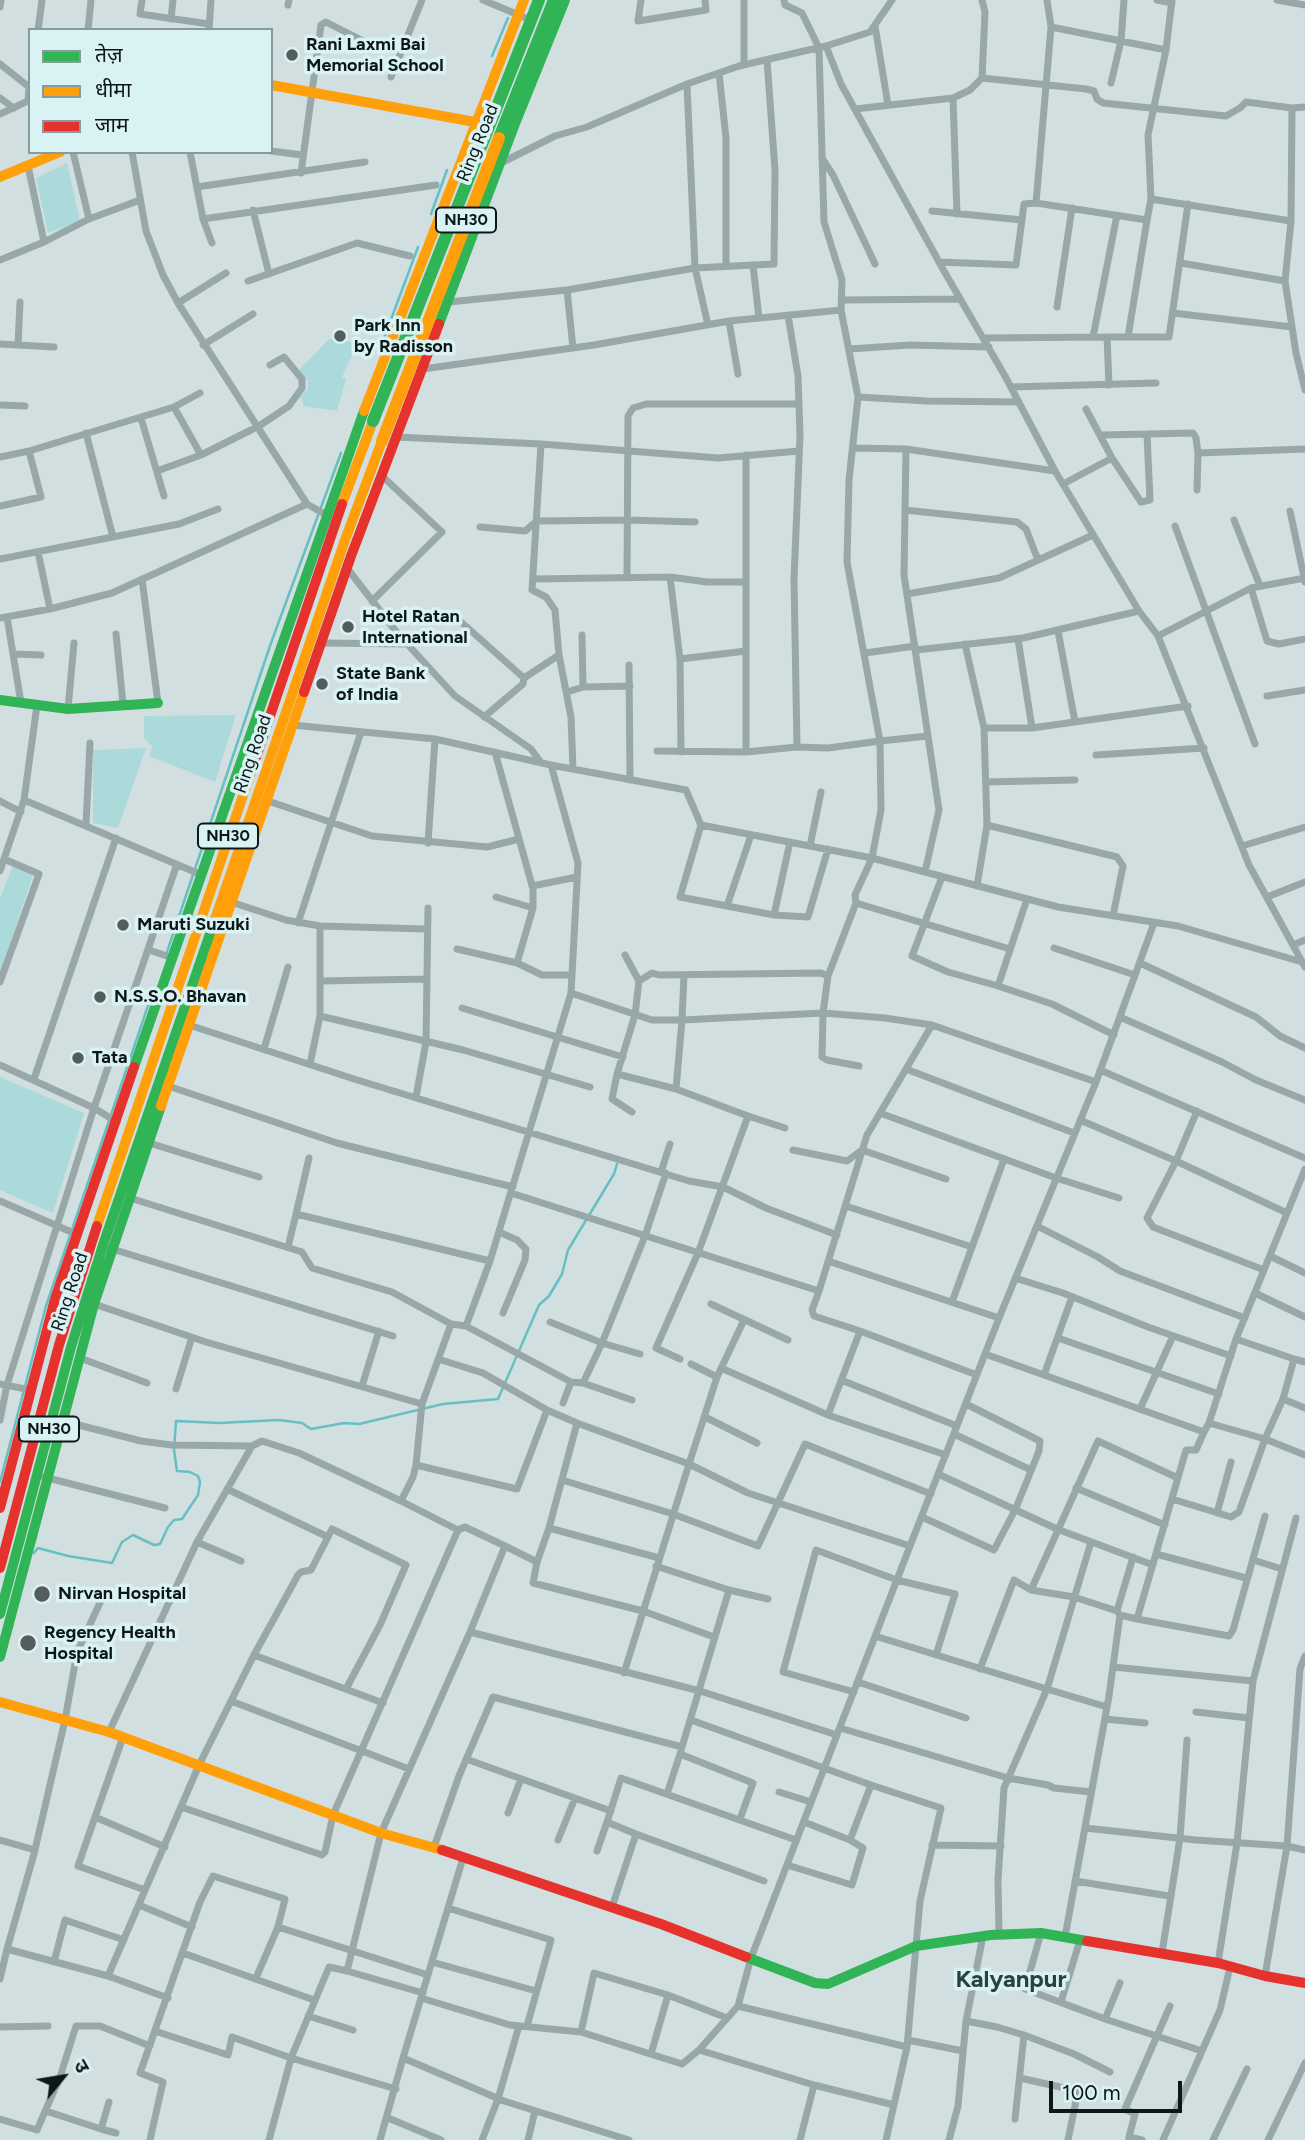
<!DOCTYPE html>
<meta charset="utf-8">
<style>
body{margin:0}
#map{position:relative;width:1305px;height:2140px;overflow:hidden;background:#d2dfe0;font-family:Figtree,"Noto Sans Devanagari",sans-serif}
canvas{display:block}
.legend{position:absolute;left:28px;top:28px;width:245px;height:126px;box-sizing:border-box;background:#d9f2f3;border:2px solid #889a9b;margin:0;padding:9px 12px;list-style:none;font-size:21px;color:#0e1717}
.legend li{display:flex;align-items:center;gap:14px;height:35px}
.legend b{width:35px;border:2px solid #889a9b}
.north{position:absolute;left:28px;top:2042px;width:70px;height:70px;-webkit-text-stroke:5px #d9f2f3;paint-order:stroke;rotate:60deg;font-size:19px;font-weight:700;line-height:28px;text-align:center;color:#0e1717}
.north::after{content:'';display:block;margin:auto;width:24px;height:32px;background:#0e1717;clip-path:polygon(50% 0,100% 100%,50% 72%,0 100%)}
.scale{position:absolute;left:1049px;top:2081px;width:133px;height:32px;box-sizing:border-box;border:4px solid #0e1717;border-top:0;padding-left:9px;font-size:21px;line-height:24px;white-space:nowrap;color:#0e1717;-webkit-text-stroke:5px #d9f2f3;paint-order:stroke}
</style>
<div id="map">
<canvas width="1305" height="2140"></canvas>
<ul class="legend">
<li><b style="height:9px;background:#30b455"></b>तेज़</li>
<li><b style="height:9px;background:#ff9f0a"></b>धीमा</li>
<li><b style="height:9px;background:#e5322d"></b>जाम</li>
</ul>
<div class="north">उ</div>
<div class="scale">100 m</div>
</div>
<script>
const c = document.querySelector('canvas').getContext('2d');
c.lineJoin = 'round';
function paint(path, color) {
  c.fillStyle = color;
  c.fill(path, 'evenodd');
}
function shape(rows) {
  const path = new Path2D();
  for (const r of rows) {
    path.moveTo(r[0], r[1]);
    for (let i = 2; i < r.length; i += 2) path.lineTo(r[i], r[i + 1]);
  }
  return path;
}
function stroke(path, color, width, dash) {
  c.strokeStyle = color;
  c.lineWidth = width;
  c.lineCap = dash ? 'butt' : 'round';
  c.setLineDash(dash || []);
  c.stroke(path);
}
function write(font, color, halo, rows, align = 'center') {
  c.font = font + ' Figtree,sans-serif';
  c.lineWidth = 7;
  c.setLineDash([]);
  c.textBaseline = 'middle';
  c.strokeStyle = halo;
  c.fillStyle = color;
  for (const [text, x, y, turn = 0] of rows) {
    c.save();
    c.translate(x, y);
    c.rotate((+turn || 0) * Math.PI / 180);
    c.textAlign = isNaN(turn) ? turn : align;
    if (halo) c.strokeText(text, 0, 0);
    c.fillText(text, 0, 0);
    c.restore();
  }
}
const green = shape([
 [67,163,80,221,48,233,36,178],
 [329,339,345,340,357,345,342,377,346,379,337,411,304,406,300,397,308,388,308,381,299,370],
 [236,715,215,782,149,756,153,747,144,738,144,716],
 [146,748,118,828,93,823,93,750],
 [13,865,33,875,0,973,0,899],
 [0,1077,84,1113,53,1213,0,1190]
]);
const stream = shape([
 [492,56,508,18],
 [431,214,447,170],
 [383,341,418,247],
 [167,952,271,643,341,453],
 [0,1482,46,1306,152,994],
 [34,1553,38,1548,68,1556,112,1563,122,1542,133,1535,154,1545,160,1544,168,1527,174,1520,182,1519,198,1495,200,1482,198,1476,190,1472,177,1471,174,1450,176,1421,219,1423,279,1420,302,1423,311,1429,344,1423,359,1424,443,1404,498,1399,539,1305,549,1296,562,1274,568,1250,614,1174,617,1164]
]);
const street = shape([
 [142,0,140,14,209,24],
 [483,0,533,21],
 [641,0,638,21,706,10,705,0],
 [744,0,744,64],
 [784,0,785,5,802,13,819,48,824,222,842,280,841,310],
 [892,0,870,32,826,46,841,84,944,271,1005,376,1055,471,1139,611,1158,636,1249,865,1305,967],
 [1047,0,1051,27,1036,203,1147,220,1151,199,1291,221],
 [1157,0,1172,3],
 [1277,0,1305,5],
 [288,5,289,0],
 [0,7,1,0],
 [171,19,173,0],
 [875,26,888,105],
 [1051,27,1166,50],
 [38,30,42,0],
 [88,30,91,0],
 [209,30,211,0],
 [0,64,29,87,28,101],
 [719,73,726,138,726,266],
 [391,77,422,0],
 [982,78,1086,89,1094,91,1097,99,1103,103,1226,116,1240,108,1246,102,1292,108],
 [1111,83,1121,41,1124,0],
 [0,98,14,108],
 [953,98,957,214],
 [1305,107,1292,108,1291,221,1285,281,1296,353,1305,390],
 [855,109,953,98,970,90,982,78,985,12,982,0],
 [0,114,30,100],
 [271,151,302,155],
 [73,152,89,219],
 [132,152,146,231,163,275,178,303,307,504,328,516],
 [190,152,203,219,436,185],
 [822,158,833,175,875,264],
 [501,163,555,136,587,127,687,84],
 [28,166,44,242],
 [301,173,321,25,326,22,375,47],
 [197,187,365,162],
 [1151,199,1148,135,1166,50,1172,0],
 [253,210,269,274],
 [932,211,1022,220],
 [203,219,212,243],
 [0,260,44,242,89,219,140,200],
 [939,262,1016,265,1024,204,1036,203],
 [1181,263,1285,281],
 [753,265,759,318],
 [248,281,357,243,410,256],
 [567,290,573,348],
 [842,300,960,299],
 [449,302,567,290,695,268,687,84,739,66,826,46],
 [178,303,226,273],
 [1057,307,1072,208],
 [1173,313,1292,327],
 [788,315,798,376,800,435,794,579,797,747,828,748,880,741,881,810,872,858,855,895,856,903,1010,949],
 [729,321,738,374],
 [708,325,695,268,774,264,775,170,767,60],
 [1093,337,1117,215],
 [1128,337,1147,220],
 [983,338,1107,337],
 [0,344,54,347],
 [18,345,20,302],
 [203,345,253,314],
 [849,349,910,345,989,347],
 [423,369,594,345,729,321,841,310,858,397,927,401,1019,402],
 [1109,385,1107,337,1169,337,1188,204],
 [1011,387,1156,383],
 [858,397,849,480,847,562,880,741,928,736],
 [0,405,25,406],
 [174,407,200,393],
 [141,418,164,496],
 [86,433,113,537],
 [1101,435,1193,433,1196,438,1198,453],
 [395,439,397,437,541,444,718,458,799,451],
 [541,444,532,590,546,597,555,610,559,655,571,717,573,769],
 [853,448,906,449,1055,471],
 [906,449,904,575,939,810,925,872],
 [0,457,29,451,174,407,201,455],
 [1112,458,1141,502,1150,500,1147,434],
 [157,471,201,455,259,426,289,406,302,388,302,379,284,357,270,365],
 [1063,484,1112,458,1086,409],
 [1197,490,1198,453,1305,449],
 [0,506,41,497,29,451],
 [905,510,1017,522,1026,529,1038,560],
 [1290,511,1305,582],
 [1234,520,1260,586],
 [1175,526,1255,744],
 [480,527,525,531,537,521,628,520,695,522],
 [38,552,50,609],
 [0,559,179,524,218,509],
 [347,568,398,634,455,696,531,749,540,761],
 [670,577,680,659,681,752],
 [627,578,628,416,633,408,646,404,799,404],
 [142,579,158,703],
 [533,579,670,577,707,582,746,582],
 [1251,588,1267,641,1279,644,1305,639],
 [907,594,999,578,1093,535],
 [372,601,442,532,382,476],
 [7,617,21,703],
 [0,618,50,609,112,593,307,504],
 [460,621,524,678],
 [1058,631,1075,722],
 [116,634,123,704],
 [582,635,583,687],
 [1158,636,1251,588,1305,578],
 [1018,639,1032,728],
 [321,643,408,644],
 [965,644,984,728,987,825,977,886],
 [916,650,1023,638,1139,611],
 [865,653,915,646],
 [15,654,41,655],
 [680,659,746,651],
 [629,665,630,780],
 [567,692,583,687,630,686],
 [1267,696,1305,690],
 [68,709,74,643],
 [484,717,523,684,524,678,559,655],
 [984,728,1032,728,1188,706],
 [657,751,746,752,797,747],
 [495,752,533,889,533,908,517,963,542,975,572,975],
 [746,752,746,455],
 [1096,755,1204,748],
 [551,765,686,790,701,825,872,858,1058,907,1178,926,1302,962],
 [986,782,1075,780],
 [24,800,202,875],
 [265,800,372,836,487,847,519,839],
 [0,801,21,812],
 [86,824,90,743],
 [701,825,680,897,774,915,808,917,828,849],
 [987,825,1117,857,1123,866,1113,916],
 [428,843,435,739],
 [810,846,821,792],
 [1242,846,1305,827],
 [0,871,24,800,37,705],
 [942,877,912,956,948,972,998,986],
 [532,886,577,877],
 [496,897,533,908],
 [1267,897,1305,882],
 [1027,899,998,986,1052,1004,1114,1035],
 [231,902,286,920,320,926,426,929],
 [727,906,751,835],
 [774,915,790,842],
 [298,923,361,732],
 [1293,945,1305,940],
 [1054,948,1135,975],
 [457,949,517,963],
 [149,950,173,958],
 [1140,963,1256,1017,1280,1036,1305,1048],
 [828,976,856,903],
 [321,981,426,979],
 [639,981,652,973,659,975,821,973,828,976,823,1013,822,1057,827,1060,859,1066],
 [0,982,39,874,4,859],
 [571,993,652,1020,682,1020,684,975],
 [462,1008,623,1057],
 [320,1016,463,1050,590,1087],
 [1120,1017,1222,1062,1256,1080,1305,1100],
 [189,1025,354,1079,689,1181,723,1187,766,1208,837,1235],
 [264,1049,288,967],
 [310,1064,320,1016,320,926],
 [0,1065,94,1108,117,1122],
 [906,1069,1074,1133],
 [1100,1070,1305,1158],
 [617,1074,635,1015,639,981,625,955],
 [34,1079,116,838],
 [168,1086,337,1143,513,1187],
 [676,1089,682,1020,823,1013,885,1018,932,1025],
 [416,1097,426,1042,428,908],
 [1197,1111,1176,1161,1147,1218,1153,1227,1264,1270],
 [632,1112,612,1099,617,1074,676,1089,748,1116,698,1253,656,1348,680,1359],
 [880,1113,1056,1178,1119,1198],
 [748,1116,785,1128],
 [1080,1120,1176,1161,1287,1213],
 [146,1142,259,1177],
 [793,1150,847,1161,862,1150,946,1179],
 [309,1158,296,1214,490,1261],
 [661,1172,670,1144],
 [511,1193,819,1291,867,1135,932,1025,1096,1082,1154,923],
 [130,1198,302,1252,312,1268,392,1292,451,1324],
 [0,1201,76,1234],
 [846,1206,972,1247],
 [1037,1226,1098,1257,1120,1271,1245,1318],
 [499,1232,517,1240,526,1249,525,1260,503,1313],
 [288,1247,296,1214],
 [109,1248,393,1336],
 [1270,1256,1305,1273],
 [828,1261,999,1318],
 [1015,1278,1063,1293,1148,1327,1231,1356],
 [819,1291,812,1310,814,1316,860,1331],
 [1255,1293,1305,1317],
 [952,1302,1004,1159],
 [94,1304,206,1342,422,1404],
 [711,1304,788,1340],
 [550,1322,602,1343,640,1354],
 [466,1326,571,1382],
 [1058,1338,1219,1394],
 [1236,1339,1294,1359,1283,1399,1305,1408],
 [985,1354,1204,1432,1209,1423,1236,1339,1305,1169],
 [80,1358,147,1383],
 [438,1359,483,1373,547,1410],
 [1294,1359,1305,1362],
 [691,1364,717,1377],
 [721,1368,828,1415],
 [1044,1375,1072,1297],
 [841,1380,957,1426],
 [583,1383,632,1400],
 [0,1384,31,1390],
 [362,1386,379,1331],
 [176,1389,192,1337],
 [563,1403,571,1382,583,1383,602,1343,645,1236,666,1173],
 [1140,1409,1173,1336],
 [705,1417,757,1443],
 [0,1420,7,1385,94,1108,177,864],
 [59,1420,141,1441,172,1445,252,1446],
 [1209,1423,1265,1439,1305,1455],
 [954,1434,1031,1470],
 [946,1455,828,1415,860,1331,977,1375],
 [416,1465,517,1489,547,1410,577,1423],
 [938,1474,1057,1529,1153,1565],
 [44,1477,165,1508],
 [562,1480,673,1514,758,1546,805,1444,931,1494],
 [1076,1488,1165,1525],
 [227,1489,328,1537,311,1570,301,1572,298,1575,254,1655],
 [1172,1499,1231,1517,1239,1512,1265,1439,1283,1399],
 [1217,1513,1231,1462],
 [922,1517,994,1550,1016,1508,1039,1451,1040,1441,966,1404],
 [549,1528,659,1558],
 [328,1537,332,1529,406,1565,380,1625,346,1689],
 [197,1542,241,1561],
 [1091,1542,1047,1689,1107,1707],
 [505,1546,537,1562,549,1528,577,1423,689,1464,717,1377,744,1320],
 [1156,1554,1246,1578],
 [1253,1560,1282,1569],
 [537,1562,533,1583,643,1611,714,1637],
 [656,1566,729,1590,768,1599],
 [1031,1590,1074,1597,1117,1611,1120,1615],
 [105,1592,77,1652,65,1720,34,1854,7,1949,108,1976],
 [1117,1611,1133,1557],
 [1137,1619,1229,1636,1233,1630,1265,1516],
 [470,1632,700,1691,837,1735,751,1958,738,2006,699,2050,814,2085,800,2140],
 [875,1636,1047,1689,1004,1788,998,1880,999,1934],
 [1305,1656,1300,1669,1287,1846,1305,1850],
 [1113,1667,1253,1681,1237,1843,1218,1963],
 [980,1669,1014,1580,1031,1590,1098,1441,1178,1478],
 [624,1673,689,1464,748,1493,910,1546,999,1318,1096,1082],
 [1253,1681,1296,1518],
 [858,1682,966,1718],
 [854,1692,783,1672,816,1550,897,1580,955,1594,936,1655],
 [231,1701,409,1769],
 [1196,1712,1249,1718],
 [1105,1719,1145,1723],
 [691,1720,871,1785],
 [840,1728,1008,1778,1048,1785,1054,1788,1091,1792],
 [109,1732,197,1542,252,1446,262,1441,299,1453,401,1501,413,1477,416,1465,422,1404,451,1324,466,1326,490,1261,571,993,578,863,551,765,435,739,292,725],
 [838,1732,910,1546],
 [123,1737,95,1817,165,1847],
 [680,1754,753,1783,740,1819],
 [466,1759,611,1811],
 [779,1792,811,1802],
 [667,1794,681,1751],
 [181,1807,322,1855,325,1852,333,1815,458,1530,401,1501],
 [508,1813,521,1779],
 [95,1817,78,1866,145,1890],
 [804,1822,850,1840,871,1785,941,1808,920,1901,907,2047,886,2140],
 [1085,1828,1196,1840,1287,1846,1265,1976],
 [636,1834,607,1822,621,1778,796,1840],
 [0,1840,35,1850],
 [558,1840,575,1798],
 [932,1845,1001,1846],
 [434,1847,459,1776,493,1697,682,1747,729,1590],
 [597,1851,607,1822],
 [463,1858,403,2058,504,2101,629,2140],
 [787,1865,852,1885,863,1848,850,1840],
 [1075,1881,1169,1896],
 [139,1905,192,1927],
 [612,1907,636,1834,764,1881],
 [448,1908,551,1940,527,2026],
 [1041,1933,1025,1989,1105,2019,1202,2051],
 [1065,1937,1109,1696,1120,1615,1137,1619,1186,1450,1196,1450,1204,1432],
 [183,1953,314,2000],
 [1162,1953,1180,1838,1187,1740],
 [54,1962,65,1920,124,1940],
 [432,1962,536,1991],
 [256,1978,278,1927],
 [0,1979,7,1949],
 [423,1993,347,1971,381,1833,470,1632,505,1546,465,1527,458,1530],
 [168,1998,108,1976,199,1765,254,1655,383,1703],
 [421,1998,510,2025,581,2032,682,2064,699,2050],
 [1061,2002,1080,1940],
 [738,2006,907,2047],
 [308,2016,353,2030],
 [1105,2019,1120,1983],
 [966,2021,997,2027,1024,2035,1074,2054,1110,2072],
 [0,2027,48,2026],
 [155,2031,228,2055,232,2037,291,2058,396,2089],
 [581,2032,594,1973,668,1995,727,2018],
 [908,2040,963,2051],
 [651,2054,668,1995],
 [1020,2078,1078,2091,1068,2140],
 [814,2085,894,2105],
 [46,2111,101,2129,109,2102],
 [388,2118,441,2140],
 [0,2119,37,2130,60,2077,76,2026,100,2026,150,2046],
 [1015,2119,1024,2035],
 [101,2129,116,2133],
 [1129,2137,1135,2114,1125,2109,1170,2006],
 [1129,2139,1129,2137,1142,2140],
 [150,2140,163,2082,140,2073,200,1902,213,1876,285,1899,278,1927,428,1975],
 [269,2140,291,2058,329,1967,347,1971],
 [380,2140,403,2058],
 [482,2140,498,2099,519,2026],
 [528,2140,535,2111],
 [949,2140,958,2106,966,2021,983,1936],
 [1163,2140,1220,2010,1230,1967],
 [1213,2140,1247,2069],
 [1268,2140,1305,2063]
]);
const fast = shape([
 [439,324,516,121,565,0],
 [0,700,68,709,158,703],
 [134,1067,364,411],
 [0,1614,71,1347,103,1245,213,925],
 [0,1657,94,1304,161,1106],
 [746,1957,815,1983,828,1984,916,1946,991,1935,1041,1933,1087,1941]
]);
const slow = shape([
 [271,85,475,122],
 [0,177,60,152],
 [364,411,524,0],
 [342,504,373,421],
 [213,925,345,540,382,441],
 [161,1106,304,692],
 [97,1226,251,772],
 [0,1702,109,1732,381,1833,442,1850]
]);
const jam = shape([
 [304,692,351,556,439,324],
 [251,772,342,504],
 [0,1508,55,1299,134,1067],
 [0,1568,59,1345,97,1226],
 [442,1850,661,1924,746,1957],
 [1087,1941,1218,1963,1265,1976,1305,1983]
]);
const fastBridge = shape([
 [499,138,554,0],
 [373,421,539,0]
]);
const slowBridge = shape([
 [382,441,499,138]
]);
const markers = [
 [292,55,7,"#535d5d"],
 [340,336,7,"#535d5d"],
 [348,627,7,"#535d5d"],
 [322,684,7,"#535d5d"],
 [123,925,7,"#535d5d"],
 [100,997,7,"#535d5d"],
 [78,1058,7,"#535d5d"],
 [42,1594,9,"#535d5d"],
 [28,1643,9,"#535d5d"]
];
const shields = [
 [466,220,60],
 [228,836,60],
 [49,1429,60]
];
const shieldNames = [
 ["NH30",466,220],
 ["NH30",228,836],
 ["NH30",49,1429]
];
const poiNames = [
 ["Rani Laxmi Bai",306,45],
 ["Memorial School",306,66],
 ["Park Inn",354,326],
 ["by Radisson",354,347],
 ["Hotel Ratan",362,617],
 ["International",362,638],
 ["State Bank",336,674],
 ["of India",336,695],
 ["Maruti Suzuki",137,925],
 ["N.S.S.O. Bhavan",114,997],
 ["Tata",92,1058],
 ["Nirvan Hospital",58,1594],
 ["Regency Health",44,1633],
 ["Hospital",44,1654]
];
const streetNames = [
 ["Ring Road",478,143,-68],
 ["Ring Road",253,754,-71],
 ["Ring Road",70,1292,-72]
];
const districtNames = [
 ["Kalyanpur",1011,1980]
];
paint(green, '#acd9da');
stroke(stream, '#66c0c3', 2.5);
stroke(street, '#98a7a8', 7);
stroke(fast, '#30b455', 10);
stroke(slow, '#ff9f0a', 10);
stroke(jam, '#e5322d', 10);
stroke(fastBridge, '#30b455', 12);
stroke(slowBridge, '#ff9f0a', 12);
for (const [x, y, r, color] of markers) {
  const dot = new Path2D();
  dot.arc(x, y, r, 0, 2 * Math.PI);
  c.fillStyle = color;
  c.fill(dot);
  stroke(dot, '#d9f2f3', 2.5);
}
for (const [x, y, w] of shields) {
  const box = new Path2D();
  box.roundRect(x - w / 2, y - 12.5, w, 25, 5);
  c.fillStyle = '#d9f2f3';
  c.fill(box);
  stroke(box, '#0e1717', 2);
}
write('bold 16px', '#0e1717', null, shieldNames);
write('bold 18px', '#0e1717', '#d9f2f3', poiNames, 'left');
write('18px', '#0e1717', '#d9f2f3', streetNames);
write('bold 24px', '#2b4041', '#d9f2f3', districtNames);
</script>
